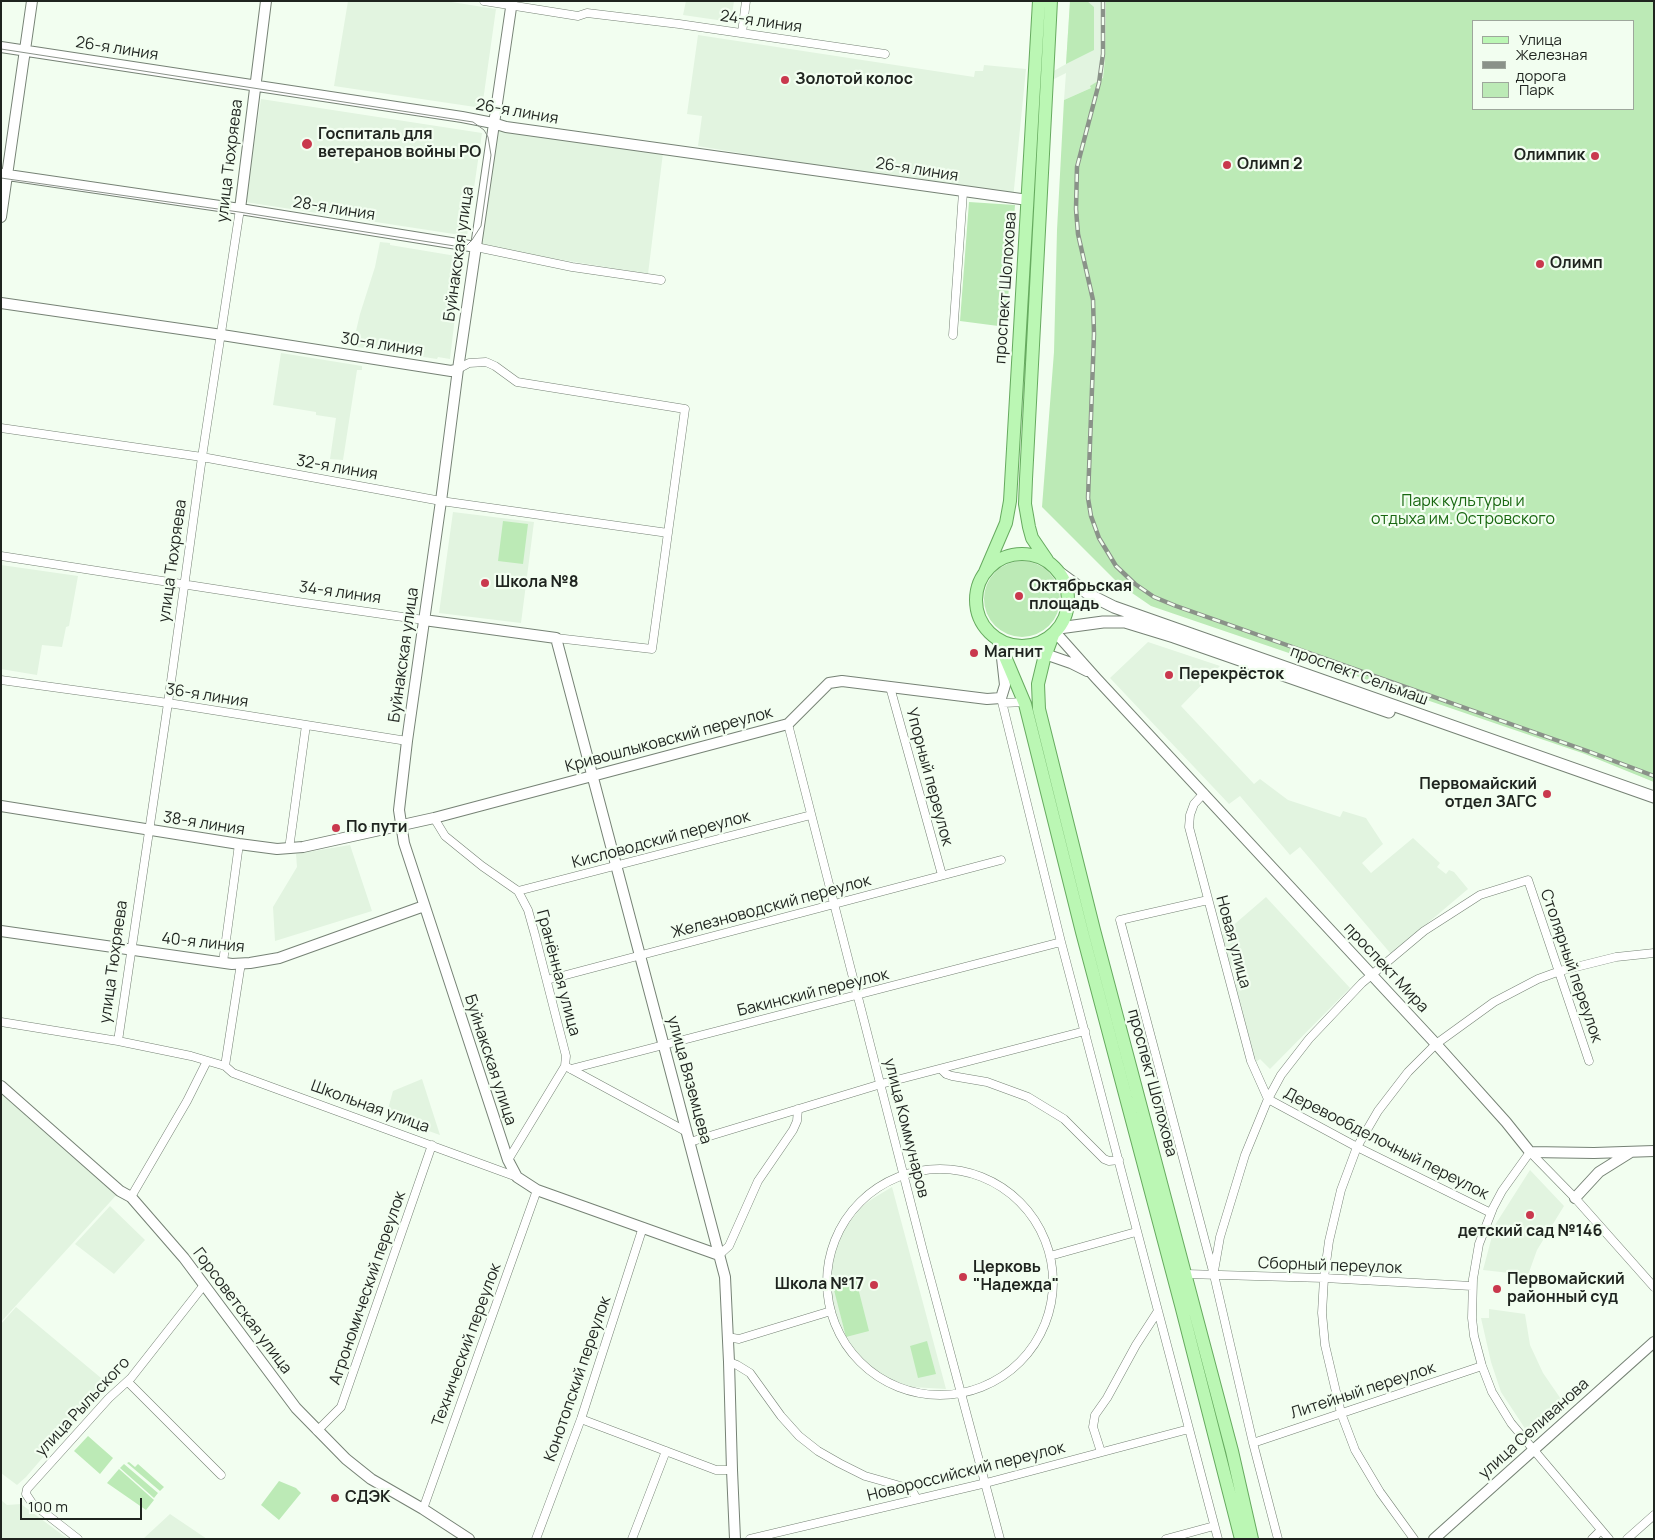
<!DOCTYPE html>
<meta charset="utf-8">
<style>
body{margin:0}
#map{position:relative;width:1655px;height:1540px;overflow:hidden;background:#f2fef0;font-family:Manrope,sans-serif}
canvas{display:block}
.frame{position:absolute;inset:0;border:2px solid #1f241f;pointer-events:none}
.legend{position:absolute;left:1472px;top:20px;width:162px;height:90px;box-sizing:border-box;background:#f2fef0;border:1px solid #9ea79c;margin:0;padding:6px 9px;list-style:none;font-size:15px;color:#1f241f}
.legend li{display:flex;align-items:center;gap:10px;height:25px}
.legend b{width:25px;border:1px solid #9ea79c}
.scale{position:absolute;left:20px;top:1498px;width:122px;height:22px;box-sizing:border-box;border:2px solid #1f241f;border-top:0;padding-left:6px;font-size:15px;line-height:18px;white-space:nowrap;color:#1f241f;-webkit-text-stroke:4px #f2fef0;paint-order:stroke}
</style>
<div id="map">
<canvas width="1655" height="1540"></canvas>
<div class="frame"></div>
<ul class="legend">
<li><b style="height:6px;background:#bbf7b4"></b>Улица</li>
<li><b style="height:6px;background:#8a9289"></b>Железная дорога</li>
<li><b style="height:14px;background:#bceab6"></b>Парк</li>
</ul>
<div class="scale">100 m</div>
</div>
<script>
const c = document.querySelector('canvas').getContext('2d');
c.lineJoin = 'round';
function paint(path, color) {
  c.fillStyle = color;
  c.fill(path, 'evenodd');
}
function shape(rows) {
  const path = new Path2D();
  for (const r of rows) {
    if (r.length === 3) {
      path.moveTo(r[0] + r[2], r[1]);
      path.arc(r[0], r[1], r[2], 0, 2 * Math.PI);
      continue;
    }
    path.moveTo(r[0], r[1]);
    for (let i = 2; i < r.length; i += 2) path.lineTo(r[i], r[i + 1]);
  }
  return path;
}
function stroke(path, color, width, dash) {
  c.strokeStyle = color;
  c.lineWidth = width;
  c.lineCap = dash ? 'butt' : 'round';
  c.setLineDash(dash || []);
  c.stroke(path);
}
function write(font, color, halo, rows, align = 'center') {
  c.font = font + ' Manrope,sans-serif';
  c.lineWidth = 4.5;
  c.setLineDash([]);
  c.textBaseline = 'middle';
  c.strokeStyle = halo;
  c.fillStyle = color;
  for (const [text, x, y, turn = 0] of rows) {
    c.save();
    c.translate(x, y);
    c.rotate((+turn || 0) * Math.PI / 180);
    c.textAlign = isNaN(turn) ? turn : align;
    if (halo) c.strokeText(text, 0, 0);
    c.fillText(text, 0, 0);
    c.restore();
  }
}
const built = shape([
 [348,1,445,1,496,9,482,108,334,86],
 [686,1,734,1,731,22,683,15],
 [1070,1,1106,1,1105,58,1102,84,1654,772,1654,782,1587,754,1091,88,1064,100,1066,73,1052,80,1052,72,1066,64],
 [698,35,974,77,975,71,983,71,984,65,1026,69,1013,199,698,146,702,116,687,114],
 [261,99,482,133,467,236,245,202],
 [503,130,663,153,648,274,484,247,481,244,496,135,499,131],
 [380,242,390,243,390,245,462,257,450,359,438,357,437,359,357,347,359,332,356,331,360,314,375,267],
 [281,353,362,366,362,370,357,370,343,460,330,459,336,418,316,415,316,412,273,405],
 [453,512,534,522,521,623,439,613],
 [1,565,78,576,69,626,66,627,62,647,42,645,37,675,1,669],
 [1148,642,1220,666,1181,706,1254,784,1260,779,1288,800,1340,817,1343,811,1366,818,1383,844,1362,863,1371,873,1413,838,1440,863,1437,867,1446,874,1449,870,1454,872,1468,889,1391,954,1300,847,1290,855,1240,796,1229,804,1110,678],
 [350,845,372,911,275,941,273,907,297,867,296,854],
 [1266,897,1350,988,1270,1069,1260,1059,1256,1062,1235,985,1240,983,1244,980,1227,960,1222,935],
 [422,1079,440,1135,386,1116,393,1091],
 [1,1091,120,1191,1,1322],
 [1530,1170,1564,1206,1537,1250,1528,1275,1483,1270,1495,1225],
 [892,1187,946,1389,912,1387,891,1380,871,1369,855,1353,848,1344,833,1314,829,1291,830,1267,833,1256,841,1234,855,1215,863,1206,872,1199],
 [110,1206,145,1240,114,1274,75,1244],
 [16,1307,107,1383,26,1477,17,1485,1,1473,1,1324],
 [1489,1309,1525,1314,1530,1345,1543,1373,1563,1402,1528,1433,1501,1392,1491,1362,1481,1318,1489,1318],
 [1,1500,7,1505,21,1504,68,1539,1,1539],
 [170,1514,207,1539,143,1539]
]);
const green = shape([
 [1070,1,1087,1,1094,7,1094,50,1066,64],
 [1106,1,1654,1,1654,782,1585,754,1151,606,1119,584,1042,507,1054,352,1057,230,1064,100,1091,88,1090,86,1103,78,1105,58],
 [1474,21,1634,21,1634,109,1474,109],
 [969,202,1015,205,1006,327,960,321],
 [503,521,528,524,523,564,498,561],
 [1022,599,38],
 [856,1280,869,1331,846,1337,833,1286],
 [927,1341,936,1374,918,1378,910,1346],
 [88,1436,113,1458,100,1474,74,1451],
 [129,1462,135,1467,138,1464,164,1487,160,1491,127,1463],
 [124,1464,158,1493,154,1498,120,1468],
 [119,1469,154,1500,146,1510,107,1483],
 [279,1481,296,1488,301,1493,279,1520,261,1505]
]);
const minor = shape([
 [484,1,578,16,587,13,679,24,885,54],
 [742,33,746,1],
 [476,247,572,267,661,280],
 [953,335,963,192],
 [458,369,469,363,486,362,495,366,517,382,685,409,652,649,556,638],
 [1,428,202,457,441,501,668,533],
 [1,556,298,602,424,620],
 [1,680,168,703,407,741],
 [890,687,942,875],
 [1001,698,1061,942,1218,1539],
 [1003,703,1025,702],
 [788,724,923,1251,1000,1539],
 [1204,793,1194,804,1190,815,1189,827,1251,1061,1268,1099,1357,1147,1491,1213],
 [434,818,445,836,482,866,518,891,528,910,535,935,566,1056,565,1066,508,1160],
 [289,849,306,725],
 [518,891,811,815],
 [1208,900,1120,920,1214,1275,1253,1443,1278,1539],
 [223,962,239,844],
 [547,980,1001,860],
 [1,1022,118,1041,191,1056,225,1066,233,1073,517,1177],
 [118,1041,168,703,202,457,240,209],
 [225,1066,241,963],
 [569,1068,687,1132],
 [571,1069,1061,942],
 [941,1069,946,1074,952,1076,987,1082,1028,1097,1064,1119,1104,1159,1109,1161,1119,1160],
 [690,1142,881,1084,1085,1031],
 [940,1282,113],
 [131,1197,187,1101,207,1061],
 [719,1255,729,1246,758,1181,793,1130,797,1121,798,1109],
 [1050,1256,1136,1232],
 [1214,1271,1220,1237,1245,1155,1268,1099,1281,1075,1309,1039,1362,983,1424,931,1480,895,1528,880,1589,1061],
 [1186,1274,1324,1278,1472,1286],
 [727,1337,739,1339,831,1311],
 [729,1362,737,1365,750,1373,781,1416,799,1436,818,1451,839,1463,865,1476,911,1489,917,1499],
 [128,1382,221,1475],
 [581,1419,716,1470,732,1470],
 [317,1431,341,1407,432,1145],
 [1253,1443,1482,1366],
 [1101,1452,1093,1427,1095,1415,1107,1398,1136,1345,1158,1311],
 [423,1509,537,1190],
 [78,1539,32,1503,26,1494,27,1489,109,1398,131,1378,204,1285],
 [536,1539,581,1419,643,1227],
 [632,1539,666,1451],
 [750,1539,986,1483,1189,1429],
 [1166,1539,1214,1526],
 [1414,1539,1380,1492,1355,1450,1341,1413,1325,1345,1322,1313,1324,1278,1329,1241,1341,1190,1357,1147,1378,1111,1408,1072,1436,1044,1494,1002,1538,979,1560,971,1616,957,1654,953],
 [1592,1539,1601,1530],
 [1609,1539,1511,1423,1492,1392,1482,1366,1474,1336,1472,1318,1473,1279,1479,1244,1493,1208,1502,1191,1530,1152,1575,1198,1654,1287],
 [1627,1539,1654,1515]
]);
const tertiary = shape([
 [512,1,458,369,441,501,407,741,399,810,404,843,508,1160,517,1177,537,1190,719,1255],
 [1,47,462,117,493,123,506,127,1028,200],
 [1,174,240,209,476,247],
 [240,209,266,1],
 [1,217,32,1],
 [1,303,222,335,451,371,458,369],
 [424,620,556,638,725,1277,729,1362,732,1470,735,1539],
 [1055,632,1096,678,1436,1044,1506,1122,1530,1152,1594,1153,1654,1151],
 [1022,646,1071,663,1087,671],
 [1,806,239,844,277,849,303,847,434,818,788,724,829,683,842,681,987,699,1001,698,1005,685,1002,658],
 [1,931,232,964,250,963,279,958,424,906],
 [1,1086,120,1191,131,1197,184,1258,296,1408,346,1459,371,1479,423,1509,469,1539],
 [1575,1198,1599,1172,1631,1152],
 [1434,1539,1654,1342]
]);
const secondary = shape([
 [1060,573,1090,595,1114,607,1654,797],
 [1059,628,1103,622,1125,622,1174,637,1389,712]
]);
const primary = shape([
 [1022,600,46],
 [1047,560,1032,538,1029,527,1025,504,1026,479,1051,1],
 [985,572,1006,523,1010,501,1039,1],
 [1053,635,1044,659,1038,684,1039,709,1094,930,1232,1451,1252,1539],
 [998,640,1025,704,1082,932,1181,1305,1241,1539]
]);
const tram = shape([
 [1,49,473,122,484,130,488,137,491,155,481,226,472,240,466,246,461,247,239,212,1,178]
]);
const rail = shape([
 [1103,1,1103,54,1099,83,1077,167,1076,209,1078,234,1093,300,1094,334,1088,498,1091,516,1099,538,1116,566,1135,584,1154,597,1176,606,1590,752,1654,776]
]);
const markers = [
 [785,80,5,"#c9384d"],
 [307,144,6,"#c9384d"],
 [1595,156,5,"#c9384d"],
 [1227,165,5,"#c9384d"],
 [1540,264,5,"#c9384d"],
 [485,583,5,"#c9384d"],
 [1019,596,5,"#c9384d"],
 [974,653,5,"#c9384d"],
 [1169,675,5,"#c9384d"],
 [1547,794,5,"#c9384d"],
 [336,828,5,"#c9384d"],
 [1530,1215,5,"#c9384d"],
 [963,1277,5,"#c9384d"],
 [874,1285,5,"#c9384d"],
 [1497,1289,5,"#c9384d"],
 [335,1498,5,"#c9384d"]
];
const streetNames = [
 ["24-я линия",761,22,8],
 ["26-я линия",117,49,9],
 ["26-я линия",517,112,10],
 ["улица Тюхряева",230,161,-83],
 ["26-я линия",917,170,9],
 ["28-я линия",334,209,9],
 ["Буйнакская улица",459,254,-82],
 ["проспект Шолохова",1006,288,-86],
 ["30-я линия",382,345,9],
 ["32-я линия",337,468,10],
 ["улица Тюхряева",173,561,-82],
 ["34-я линия",340,593,8],
 ["Буйнакская улица",404,655,-82],
 ["проспект Сельмаш",1359,676,20],
 ["36-я линия",207,696,9],
 ["Кривошлыковский переулок",669,740,-15],
 ["Упорный переулок",929,777,75],
 ["38-я линия",204,824,9],
 ["Кисловодский переулок",661,840,-15],
 ["Железноводский переулок",771,907,-15],
 ["Новая улица",1233,942,75],
 ["40-я линия",203,943,6],
 ["улица Тюхряева",114,962,-82],
 ["Столярный переулок",1571,966,71],
 ["проспект Мира",1386,968,47],
 ["Гранённая улица",558,973,75],
 ["Бакинский переулок",813,993,-14],
 ["Буйнакская улица",490,1060,72],
 ["улица Вяземцева",689,1080,75],
 ["проспект Шолохова",1152,1083,75],
 ["Школьная улица",370,1107,20],
 ["улица Коммунаров",906,1128,76],
 ["Деревообделочный переулок",1386,1144,27],
 ["Сборный переулок",1330,1266,2],
 ["Агрономический переулок",368,1288,-71],
 ["Горсоветская улица",242,1311,53],
 ["Технический переулок",467,1345,-70],
 ["Конотопский переулок",578,1379,-71],
 ["Литейный переулок",1363,1391,-18],
 ["улица Рыльского",83,1407,-47],
 ["улица Селиванова",1534,1429,-42],
 ["Новороссийский переулок",966,1472,-14]
];
const poiNames = [
 ["Золотой колос",795,80],
 ["Госпиталь для",318,135],
 ["ветеранов войны РО",318,153],
 ["Олимпик",1585,156,"right"],
 ["Олимп 2",1237,165],
 ["Олимп",1550,264],
 ["Школа №8",495,583],
 ["Октябрьская",1029,587],
 ["площадь",1029,605],
 ["Магнит",984,653],
 ["Перекрёсток",1179,675],
 ["Первомайский",1537,785,"right"],
 ["отдел ЗАГС",1537,803,"right"],
 ["По пути",346,828],
 ["детский сад №146",1530,1232,"center"],
 ["Церковь",973,1268],
 ["\"Надежда\"",973,1286],
 ["Первомайский",1507,1280],
 ["районный суд",1507,1298],
 ["Школа №17",864,1285,"right"],
 ["СДЭК",345,1498]
];
const parkNames = [
 ["Парк культуры и",1463,502],
 ["отдыха им. Островского",1463,520]
];
paint(built, '#e2f4e0');
paint(green, '#bceab6');
stroke(minor, '#768275', 9);
stroke(tertiary, '#768275', 12);
stroke(secondary, '#768275', 13);
stroke(primary, '#66aa5f', 14);
stroke(minor, '#fff', 8);
stroke(tertiary, '#fff', 10);
stroke(secondary, '#fff', 11);
stroke(primary, '#bbf7b4', 12);
stroke(tram, '#8a9289', 1);
stroke(rail, '#8a9289', 4.5);
stroke(rail, '#f2fef0', 2.5, [8]);
for (const [x, y, r, color] of markers) {
  const dot = new Path2D();
  dot.arc(x, y, r, 0, 2 * Math.PI);
  c.fillStyle = color;
  c.fill(dot);
  stroke(dot, '#f2fef0', 2);
}
write('16px', '#1f241f', '#f2fef0', streetNames);
write('bold 16px', '#1f241f', '#f2fef0', poiNames, 'left');
write('16px', '#196811', '#f2fef0', parkNames);
</script>
